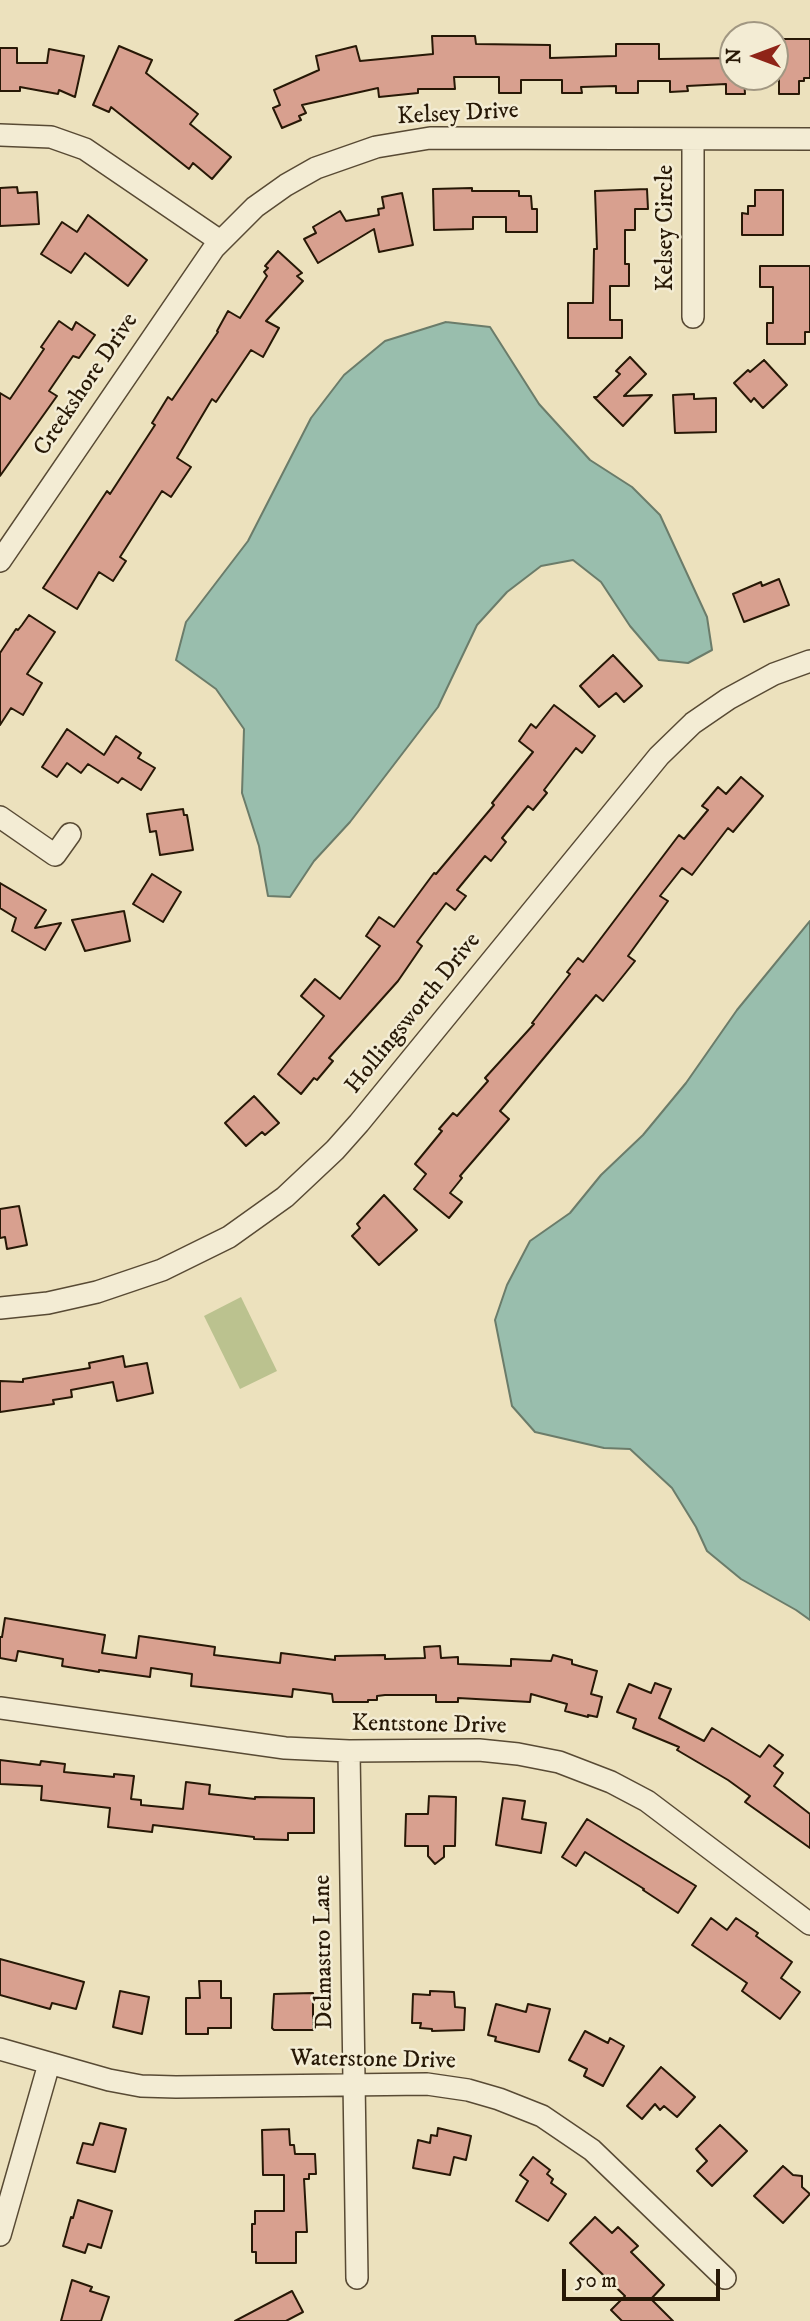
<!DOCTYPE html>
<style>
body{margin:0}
#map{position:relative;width:810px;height:2321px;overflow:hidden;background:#ece1bd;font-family:"IM FELL DW Pica",serif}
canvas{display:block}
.north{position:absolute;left:719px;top:21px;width:70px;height:70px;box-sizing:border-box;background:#f3ecd4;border:2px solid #a19782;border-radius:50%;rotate:270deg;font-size:19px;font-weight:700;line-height:28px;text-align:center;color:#271806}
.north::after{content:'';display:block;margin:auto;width:24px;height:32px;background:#8f2418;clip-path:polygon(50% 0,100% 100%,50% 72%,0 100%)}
.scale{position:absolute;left:562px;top:2269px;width:158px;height:32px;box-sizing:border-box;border:4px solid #271806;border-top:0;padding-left:9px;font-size:21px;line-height:24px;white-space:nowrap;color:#271806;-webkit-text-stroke:5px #f3ecd4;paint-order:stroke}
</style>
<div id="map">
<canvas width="810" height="2321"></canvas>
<div class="north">N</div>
<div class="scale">50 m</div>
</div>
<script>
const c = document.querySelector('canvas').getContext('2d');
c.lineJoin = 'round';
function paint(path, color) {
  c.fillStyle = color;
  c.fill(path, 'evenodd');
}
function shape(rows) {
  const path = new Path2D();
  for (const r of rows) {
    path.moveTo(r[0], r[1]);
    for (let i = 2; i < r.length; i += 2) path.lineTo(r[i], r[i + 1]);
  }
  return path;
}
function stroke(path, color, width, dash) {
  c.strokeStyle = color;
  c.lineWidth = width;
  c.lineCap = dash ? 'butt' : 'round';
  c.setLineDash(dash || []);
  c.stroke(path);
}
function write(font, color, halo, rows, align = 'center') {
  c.font = font + ' "IM FELL DW Pica",serif';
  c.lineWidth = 5;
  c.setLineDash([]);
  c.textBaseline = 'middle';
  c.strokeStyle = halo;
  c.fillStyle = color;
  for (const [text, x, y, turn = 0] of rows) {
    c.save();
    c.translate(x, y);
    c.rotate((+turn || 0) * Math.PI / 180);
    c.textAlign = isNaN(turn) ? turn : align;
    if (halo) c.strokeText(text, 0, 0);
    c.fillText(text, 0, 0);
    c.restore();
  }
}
const green = shape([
 [241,1297,277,1371,240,1389,204,1316]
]);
const water = shape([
 [446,322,490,327,539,404,590,460,632,487,660,515,707,617,712,650,688,663,659,660,630,626,601,582,573,560,541,566,507,592,477,625,438,707,350,822,314,861,290,897,268,896,259,846,242,793,244,729,216,689,176,660,186,622,248,541,311,418,344,375,385,341,446,322],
 [810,921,810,1620,796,1610,741,1579,707,1551,696,1527,672,1488,630,1449,604,1448,535,1432,512,1406,495,1320,507,1285,530,1241,570,1213,601,1175,643,1135,686,1083,737,1010,810,921]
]);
const building = shape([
 [432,36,475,36,476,44,550,45,550,58,616,56,616,44,659,44,659,59,733,58,733,77,744,77,745,94,726,94,726,84,687,86,688,91,670,92,670,81,638,81,638,93,616,93,616,86,581,87,582,93,562,93,562,80,521,80,521,93,499,93,499,77,454,77,455,89,418,89,418,93,379,97,378,88,302,105,306,113,299,116,301,120,282,128,273,108,280,105,274,90,319,70,316,56,356,46,360,61,433,54,432,36],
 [779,39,810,39,810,78,804,78,804,81,799,81,799,94,779,94,779,39],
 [119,46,152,60,146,73,198,114,190,124,231,157,212,179,193,163,189,169,111,107,109,112,93,105,119,46],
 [0,48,17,48,17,63,47,63,49,49,84,56,75,97,59,90,58,94,20,87,20,91,0,91,0,48],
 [17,187,18,193,37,192,39,224,0,226,0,188,17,187],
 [472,188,472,191,519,191,519,196,531,196,532,209,537,209,537,232,506,232,506,217,473,217,473,229,434,230,433,189,472,188],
 [647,189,648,209,635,209,635,230,625,230,625,264,629,264,629,286,610,286,610,320,622,320,622,338,568,338,568,303,593,303,594,249,597,249,595,191,647,189],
 [755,190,783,190,783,235,742,235,742,213,748,214,748,206,755,206,755,190],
 [402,193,413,245,379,252,374,229,318,263,304,239,316,233,313,227,340,211,346,221,379,215,378,209,384,208,382,197,402,193],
 [88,215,147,260,128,286,85,253,71,273,41,254,62,222,77,232,88,215],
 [278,251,302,273,297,276,303,281,266,321,279,328,263,357,251,350,216,402,212,399,177,458,191,467,171,497,162,491,120,557,126,561,113,581,99,572,77,609,43,588,107,491,110,494,155,425,152,423,168,397,172,400,218,332,217,331,228,311,240,318,267,276,264,272,268,268,265,266,278,251],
 [760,266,810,266,810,332,805,332,805,344,767,344,767,323,773,323,773,287,760,287,760,266],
 [59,321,72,330,76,322,95,335,79,358,73,356,49,391,57,396,0,476,0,393,10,399,44,349,41,347,59,321],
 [630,357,646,374,624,396,652,395,623,426,594,397,597,397,620,374,616,371,630,357],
 [764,360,787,385,763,408,754,398,751,402,734,383,748,370,750,372,764,360],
 [694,394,694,399,716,398,716,432,675,433,673,395,694,394],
 [779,579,789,605,744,622,733,594,761,582,762,586,779,579],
 [29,615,55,632,27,674,42,683,23,715,11,708,0,725,0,653,16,629,18,630,22,625,29,615],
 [613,655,642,686,624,702,616,693,599,707,580,686,613,655],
 [554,705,595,736,582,753,576,748,544,790,547,793,533,810,528,806,502,838,506,842,491,861,485,856,457,890,466,896,455,910,446,903,417,942,422,946,398,981,329,1058,333,1061,317,1080,314,1078,301,1094,278,1074,324,1016,301,996,315,979,340,999,380,946,366,936,379,917,394,927,434,873,436,874,494,805,492,803,533,752,519,741,531,724,536,728,554,705],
 [67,729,104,755,116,736,141,753,138,758,155,768,141,790,122,778,118,783,88,764,81,773,67,763,57,777,42,767,67,729],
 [741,777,763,796,733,832,728,828,692,875,682,868,660,896,668,901,628,956,635,961,603,1001,596,995,500,1111,509,1119,460,1176,462,1178,450,1193,462,1202,449,1218,414,1189,426,1174,415,1164,442,1131,439,1129,453,1113,457,1116,488,1081,485,1078,534,1024,532,1023,570,974,567,972,578,958,583,962,679,835,684,839,708,810,702,806,718,787,726,794,741,777],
 [183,809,184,815,187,815,193,850,160,855,156,831,150,832,147,814,183,809],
 [152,874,181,892,163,922,133,904,152,874],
 [0,883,46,910,35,928,61,923,45,950,12,931,16,918,0,908,0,883],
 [124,911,130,941,85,951,72,920,124,911],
 [254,1096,279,1123,265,1135,262,1132,246,1146,225,1123,254,1096],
 [384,1195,417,1230,379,1265,352,1236,360,1228,357,1224,384,1195],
 [19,1206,27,1245,7,1249,5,1237,0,1238,0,1209,19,1206],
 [123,1356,125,1367,147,1363,153,1393,117,1401,113,1382,71,1390,72,1397,53,1400,54,1404,0,1412,0,1381,23,1382,23,1379,90,1368,89,1363,123,1356],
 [5,1618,105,1635,102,1653,136,1658,139,1636,215,1647,214,1655,280,1663,281,1653,335,1660,335,1656,385,1655,385,1659,425,1658,424,1647,440,1646,441,1658,458,1657,458,1664,511,1666,511,1659,551,1661,553,1655,572,1660,572,1664,597,1671,591,1694,602,1697,597,1717,588,1715,588,1717,565,1711,567,1704,531,1694,530,1702,458,1698,458,1702,436,1702,436,1695,385,1695,377,1696,377,1700,368,1700,368,1702,333,1702,332,1694,293,1689,292,1697,191,1686,192,1674,151,1668,150,1677,99,1670,99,1672,62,1666,63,1659,18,1651,16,1661,0,1658,0,1637,2,1637,5,1618],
 [655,1683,671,1689,659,1718,704,1741,712,1728,760,1757,769,1745,783,1755,774,1766,783,1773,774,1786,810,1814,810,1848,745,1802,750,1796,728,1780,677,1750,679,1747,633,1728,636,1719,617,1712,629,1684,651,1693,655,1683],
 [0,1760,40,1765,41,1761,65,1764,64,1772,114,1777,114,1774,134,1776,131,1799,141,1800,141,1805,183,1809,186,1782,210,1785,209,1794,255,1799,255,1797,314,1798,314,1833,288,1833,288,1840,254,1839,254,1837,153,1825,152,1832,108,1827,110,1808,41,1800,42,1786,0,1784,0,1760],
 [429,1796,456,1797,455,1846,444,1846,444,1857,435,1864,428,1856,428,1846,405,1846,406,1814,428,1814,429,1796],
 [503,1798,525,1801,522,1819,546,1823,541,1853,496,1845,503,1798],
 [587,1819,696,1886,678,1913,643,1890,644,1889,585,1852,576,1866,562,1857,587,1819],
 [711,1918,727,1930,736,1918,758,1933,756,1936,792,1962,781,1978,800,1992,780,2019,742,1991,747,1983,692,1945,711,1918],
 [0,1959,84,1982,76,2009,52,2003,50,2009,0,1995,0,1959],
 [199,1981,221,1981,221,1998,231,1998,231,2028,208,2028,208,2034,186,2034,186,1998,200,1998,199,1981],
 [120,1991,149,1997,142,2034,113,2027,120,1991],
 [430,1991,454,1992,455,2007,465,2008,464,2030,432,2031,432,2029,420,2028,421,2023,412,2023,413,1994,430,1995,430,1991],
 [313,1993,313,2030,274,2030,272,2028,274,1994,313,1993],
 [496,2004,526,2012,528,2004,550,2009,539,2052,495,2041,496,2037,488,2035,496,2004],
 [585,2031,608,2043,610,2038,624,2046,603,2086,584,2076,587,2069,569,2060,585,2031],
 [661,2067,695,2097,677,2117,664,2106,660,2110,655,2104,642,2119,627,2106,661,2067],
 [100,2123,126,2129,115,2172,77,2163,83,2143,93,2145,100,2123],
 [720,2125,747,2151,712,2186,697,2171,707,2161,696,2149,720,2125],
 [438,2128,471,2136,466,2160,454,2157,450,2175,413,2168,418,2140,430,2143,431,2135,437,2136,438,2128],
 [289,2129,290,2145,294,2145,295,2154,315,2154,316,2174,309,2174,309,2179,304,2179,307,2232,296,2232,296,2263,256,2263,256,2252,252,2252,252,2224,255,2224,255,2211,284,2211,284,2175,263,2175,262,2130,289,2129],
 [533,2157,550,2170,547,2174,553,2179,551,2183,566,2194,548,2221,516,2201,528,2181,520,2175,533,2157],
 [783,2166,793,2175,802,2176,802,2187,810,2194,783,2223,754,2196,783,2166],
 [78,2200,112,2211,101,2248,88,2244,85,2253,63,2246,71,2217,73,2218,78,2200],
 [595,2217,612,2233,618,2227,638,2246,631,2252,664,2285,651,2299,673,2321,622,2321,611,2310,625,2296,570,2243,595,2217],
 [72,2280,92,2287,90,2291,109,2297,101,2321,61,2321,72,2280],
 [292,2291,303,2312,286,2321,235,2321,292,2291]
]);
const minor = shape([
 [0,135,51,137,85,149,220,241],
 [693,139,693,317],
 [0,561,214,248,255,207,286,185,316,168,376,147,430,138,810,139],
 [0,817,55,855,70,834],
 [0,1308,48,1303,97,1292,162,1270,229,1237,285,1197,335,1150,359,1123,659,756,693,723,728,699,774,674,810,661],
 [0,1708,285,1748,349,1751,479,1750,518,1754,559,1762,611,1782,647,1801,810,1924],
 [349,1751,357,2278],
 [0,2049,109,2080,141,2086,176,2087,427,2084,468,2090,499,2099,542,2116,592,2150,725,2278],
 [0,2235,49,2064]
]);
const streetNames = [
 ["Kelsey Drive",458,115,-3],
 ["Kelsey Circle",667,228,-90],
 ["Creekshore Drive",87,385,-56],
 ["Hollingsworth Drive",414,1014,-51],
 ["Kentstone Drive",429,1726,1],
 ["Delmastro Lane",325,1952,-91],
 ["Waterstone Drive",373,2061,1]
];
paint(green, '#bbc28f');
paint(water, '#99bead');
stroke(water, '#6b7c6a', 2);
paint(building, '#d8a08f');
stroke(building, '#271806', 2);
stroke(minor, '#584a34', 24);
stroke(minor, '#f3ecd4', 21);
write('24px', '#271806', '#f3ecd4', streetNames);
</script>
